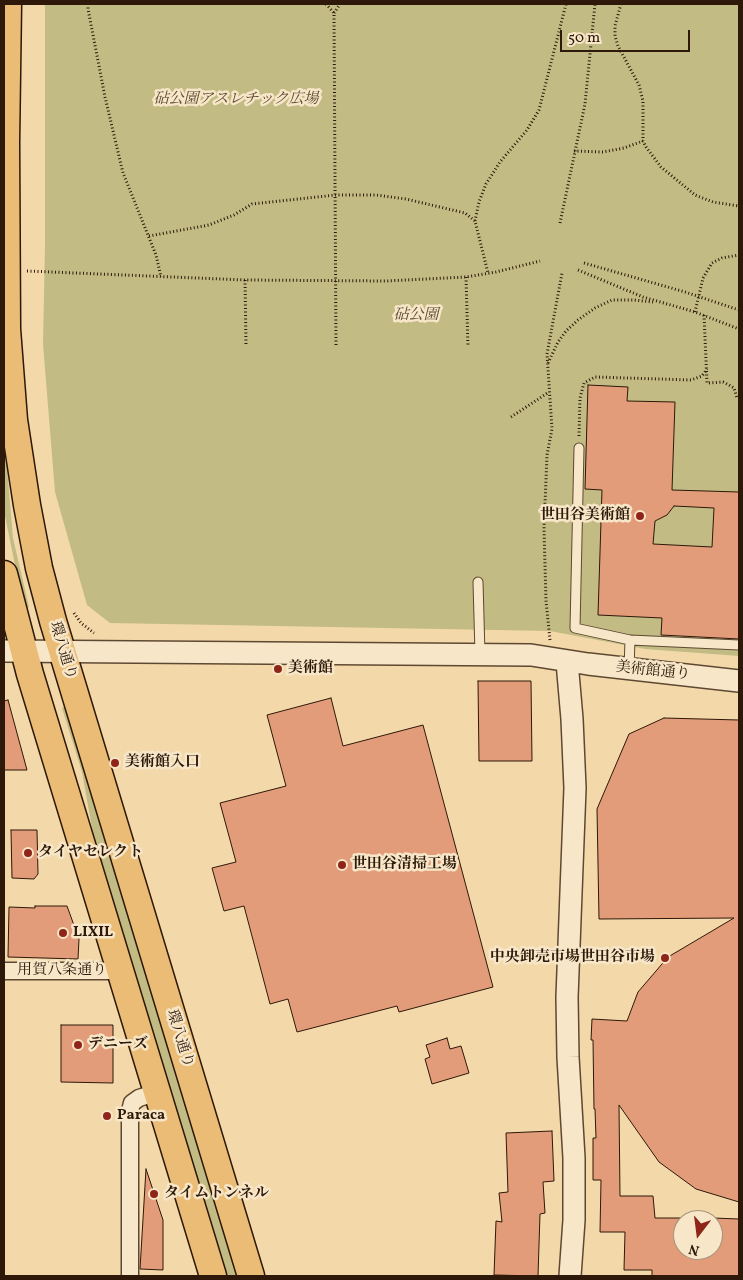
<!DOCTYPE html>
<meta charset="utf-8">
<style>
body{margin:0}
#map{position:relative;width:743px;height:1280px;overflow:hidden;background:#f3d8aa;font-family:Vollkorn,serif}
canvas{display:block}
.frame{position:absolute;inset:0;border:5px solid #2d1809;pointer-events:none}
.north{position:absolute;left:673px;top:1210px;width:50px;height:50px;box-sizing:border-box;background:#f7e6c8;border:1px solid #a6947c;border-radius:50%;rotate:195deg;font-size:14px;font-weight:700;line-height:20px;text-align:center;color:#2d1809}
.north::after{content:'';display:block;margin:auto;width:18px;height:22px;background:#8f2418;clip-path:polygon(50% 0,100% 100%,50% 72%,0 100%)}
.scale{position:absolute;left:560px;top:30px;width:130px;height:22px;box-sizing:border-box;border:2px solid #2d1809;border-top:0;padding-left:6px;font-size:15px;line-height:18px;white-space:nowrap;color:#2d1809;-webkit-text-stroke:4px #f7e6c8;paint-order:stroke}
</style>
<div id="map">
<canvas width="743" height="1280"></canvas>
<div class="frame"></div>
<div class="north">N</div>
<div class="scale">50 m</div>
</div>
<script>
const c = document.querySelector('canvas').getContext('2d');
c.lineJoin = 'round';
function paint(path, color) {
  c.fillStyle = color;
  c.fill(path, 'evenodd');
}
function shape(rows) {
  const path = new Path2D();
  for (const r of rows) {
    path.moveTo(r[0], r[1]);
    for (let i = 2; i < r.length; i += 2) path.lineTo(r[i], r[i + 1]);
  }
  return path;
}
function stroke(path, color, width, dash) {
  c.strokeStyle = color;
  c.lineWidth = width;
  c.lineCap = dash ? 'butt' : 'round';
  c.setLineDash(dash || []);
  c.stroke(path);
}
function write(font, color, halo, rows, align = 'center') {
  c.font = font + ' Vollkorn,"Noto Serif JP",serif';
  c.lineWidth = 5;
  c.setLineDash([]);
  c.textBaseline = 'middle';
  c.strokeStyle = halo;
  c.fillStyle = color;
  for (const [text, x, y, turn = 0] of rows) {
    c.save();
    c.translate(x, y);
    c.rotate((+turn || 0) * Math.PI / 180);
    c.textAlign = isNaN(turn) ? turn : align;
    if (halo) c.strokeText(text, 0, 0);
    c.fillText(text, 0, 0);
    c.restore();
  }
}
const green = shape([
 [45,4,739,4,739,656,645,649,550,631,110,623,87,605,55,492,43,344,45,245],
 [4,431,13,538,29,607,24,609,4,511],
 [66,706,237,1273,237,1276,225,1276,94,839,82,772,62,708]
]);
const building = shape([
 [588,385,628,387,627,401,675,402,672,490,739,492,739,639,661,635,662,618,598,615,602,490,585,489,588,385],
 [674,506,714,508,712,547,653,544,655,521,667,515,674,506],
 [478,681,531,681,532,761,479,761,478,681],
 [331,698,343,746,423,725,493,987,399,1012,397,1006,297,1032,288,999,270,1004,244,906,224,911,212,868,236,862,220,803,286,786,267,715,331,698],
 [8,700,27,770,4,770,4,701,8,700],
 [664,718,739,720,739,1202,696,1189,659,1162,619,1105,620,1196,653,1196,655,1218,683,1218,683,1250,713,1250,713,1218,739,1219,739,1276,652,1276,652,1270,624,1270,625,1232,600,1232,601,1180,593,1180,593,1138,596,1138,595,1109,594,1109,593,1040,591,1040,592,1019,627,1021,638,992,668,957,734,918,599,919,597,809,629,734,664,718],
 [11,830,37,830,38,874,34,879,12,878,11,830],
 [35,906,67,906,79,939,78,959,8,957,9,907,35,908,35,906],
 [61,1025,113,1025,113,1083,61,1082,61,1025],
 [447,1038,450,1049,461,1046,469,1073,432,1084,425,1059,430,1057,426,1045,447,1038],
 [552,1131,554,1181,543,1182,545,1213,540,1214,538,1276,494,1275,496,1221,502,1222,499,1193,508,1192,506,1133,552,1131],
 [146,1169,163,1220,163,1270,140,1269,146,1169]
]);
const path = shape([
 [88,4,88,9,105,97,123,173,156,255,161,277],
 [326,4,334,13,336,346],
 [621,4,615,26,615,36,618,46,639,85,643,101,643,141,646,147,661,167,695,195,713,202,739,206],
 [334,13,340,4],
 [574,151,603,152,624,148,643,141],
 [475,221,479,202,486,184,500,162,527,130,539,110,566,4],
 [560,223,585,104,595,4],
 [149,236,209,225,234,215,252,204,336,195,376,195,406,199,465,213,475,221,488,273],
 [584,263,685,292,739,310],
 [578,270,643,297,695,312,739,329],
 [27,271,245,280,386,281,466,277,496,272,540,261],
 [466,277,468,347],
 [245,280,246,345],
 [695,312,703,278,712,263,722,258,739,255],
 [704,315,707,383,723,382,729,385,734,388,737,398,739,398],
 [548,363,558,342,566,331,578,320,595,308,612,300,634,300,653,302],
 [511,417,549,392],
 [579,436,580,398,584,383,595,377,691,380,702,376,707,369],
 [74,613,81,623,94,633],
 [550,640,546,601,544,529,547,455,552,429,547,354,562,273]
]);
const service = shape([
 [579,448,575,628,630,640,739,645],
 [478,582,480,654],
 [629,669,630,640]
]);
const minor = shape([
 [4,971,121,971],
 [130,1276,130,1111,132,1103,139,1098,158,1092]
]);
const tertiary = shape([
 [4,651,531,655,588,664,739,681],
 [567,662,572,719,575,788,567,997,568,1057,574,1158,574,1220,570,1276]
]);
const primary = shape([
 [8,4,6,142,7,329,14,420,27,505,39,568,53,621,251,1276],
 [4,574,30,674,213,1276]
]);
const markers = [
 [640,516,5,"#8f2418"],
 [278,669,5,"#8f2418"],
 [115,763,5,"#8f2418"],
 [28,853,5,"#8f2418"],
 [342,865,5,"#8f2418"],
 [63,933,5,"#8f2418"],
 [665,958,5,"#8f2418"],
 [78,1045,5,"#8f2418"],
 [107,1116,5,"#8f2418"],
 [154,1194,5,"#8f2418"]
];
const parkNames = [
 ["砧公園アスレチック広場",236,100],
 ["砧公園",416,316]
];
const poiNames = [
 ["世田谷美術館",630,516,"right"],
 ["美術館",288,669],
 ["美術館入口",125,763],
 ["タイヤセレクト",38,853],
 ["世田谷清掃工場",352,865],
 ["LIXIL",73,933],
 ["中央卸売市場世田谷市場",655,958,"right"],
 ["デニーズ",88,1045],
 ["Paraca",117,1116],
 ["タイムトンネル",164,1194]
];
const streetNames = [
 ["環八通り",62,651,73],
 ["美術館通り",653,672,6],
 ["用賀八条通り",62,971],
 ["環八通り",179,1039,73]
];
paint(green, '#c2bc84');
paint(building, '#e39c79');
stroke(building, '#2d1809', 1);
stroke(service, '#5e4831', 11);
stroke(minor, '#5e4831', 19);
stroke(tertiary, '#5e4831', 24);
stroke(primary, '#2d1809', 29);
stroke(path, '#2d1809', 3, [1, 2.5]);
stroke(service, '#f7e6c8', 9);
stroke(minor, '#f7e6c8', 16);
stroke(tertiary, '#f7e6c8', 21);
stroke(primary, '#eabc75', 26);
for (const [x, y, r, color] of markers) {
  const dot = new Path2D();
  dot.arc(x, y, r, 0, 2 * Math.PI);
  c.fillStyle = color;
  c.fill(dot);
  stroke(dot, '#f7e6c8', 2);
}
write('italic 15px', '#5a492e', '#f7e6c8', parkNames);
write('bold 15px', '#2d1809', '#f7e6c8', poiNames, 'left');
write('15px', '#2d1809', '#f7e6c8', streetNames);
</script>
